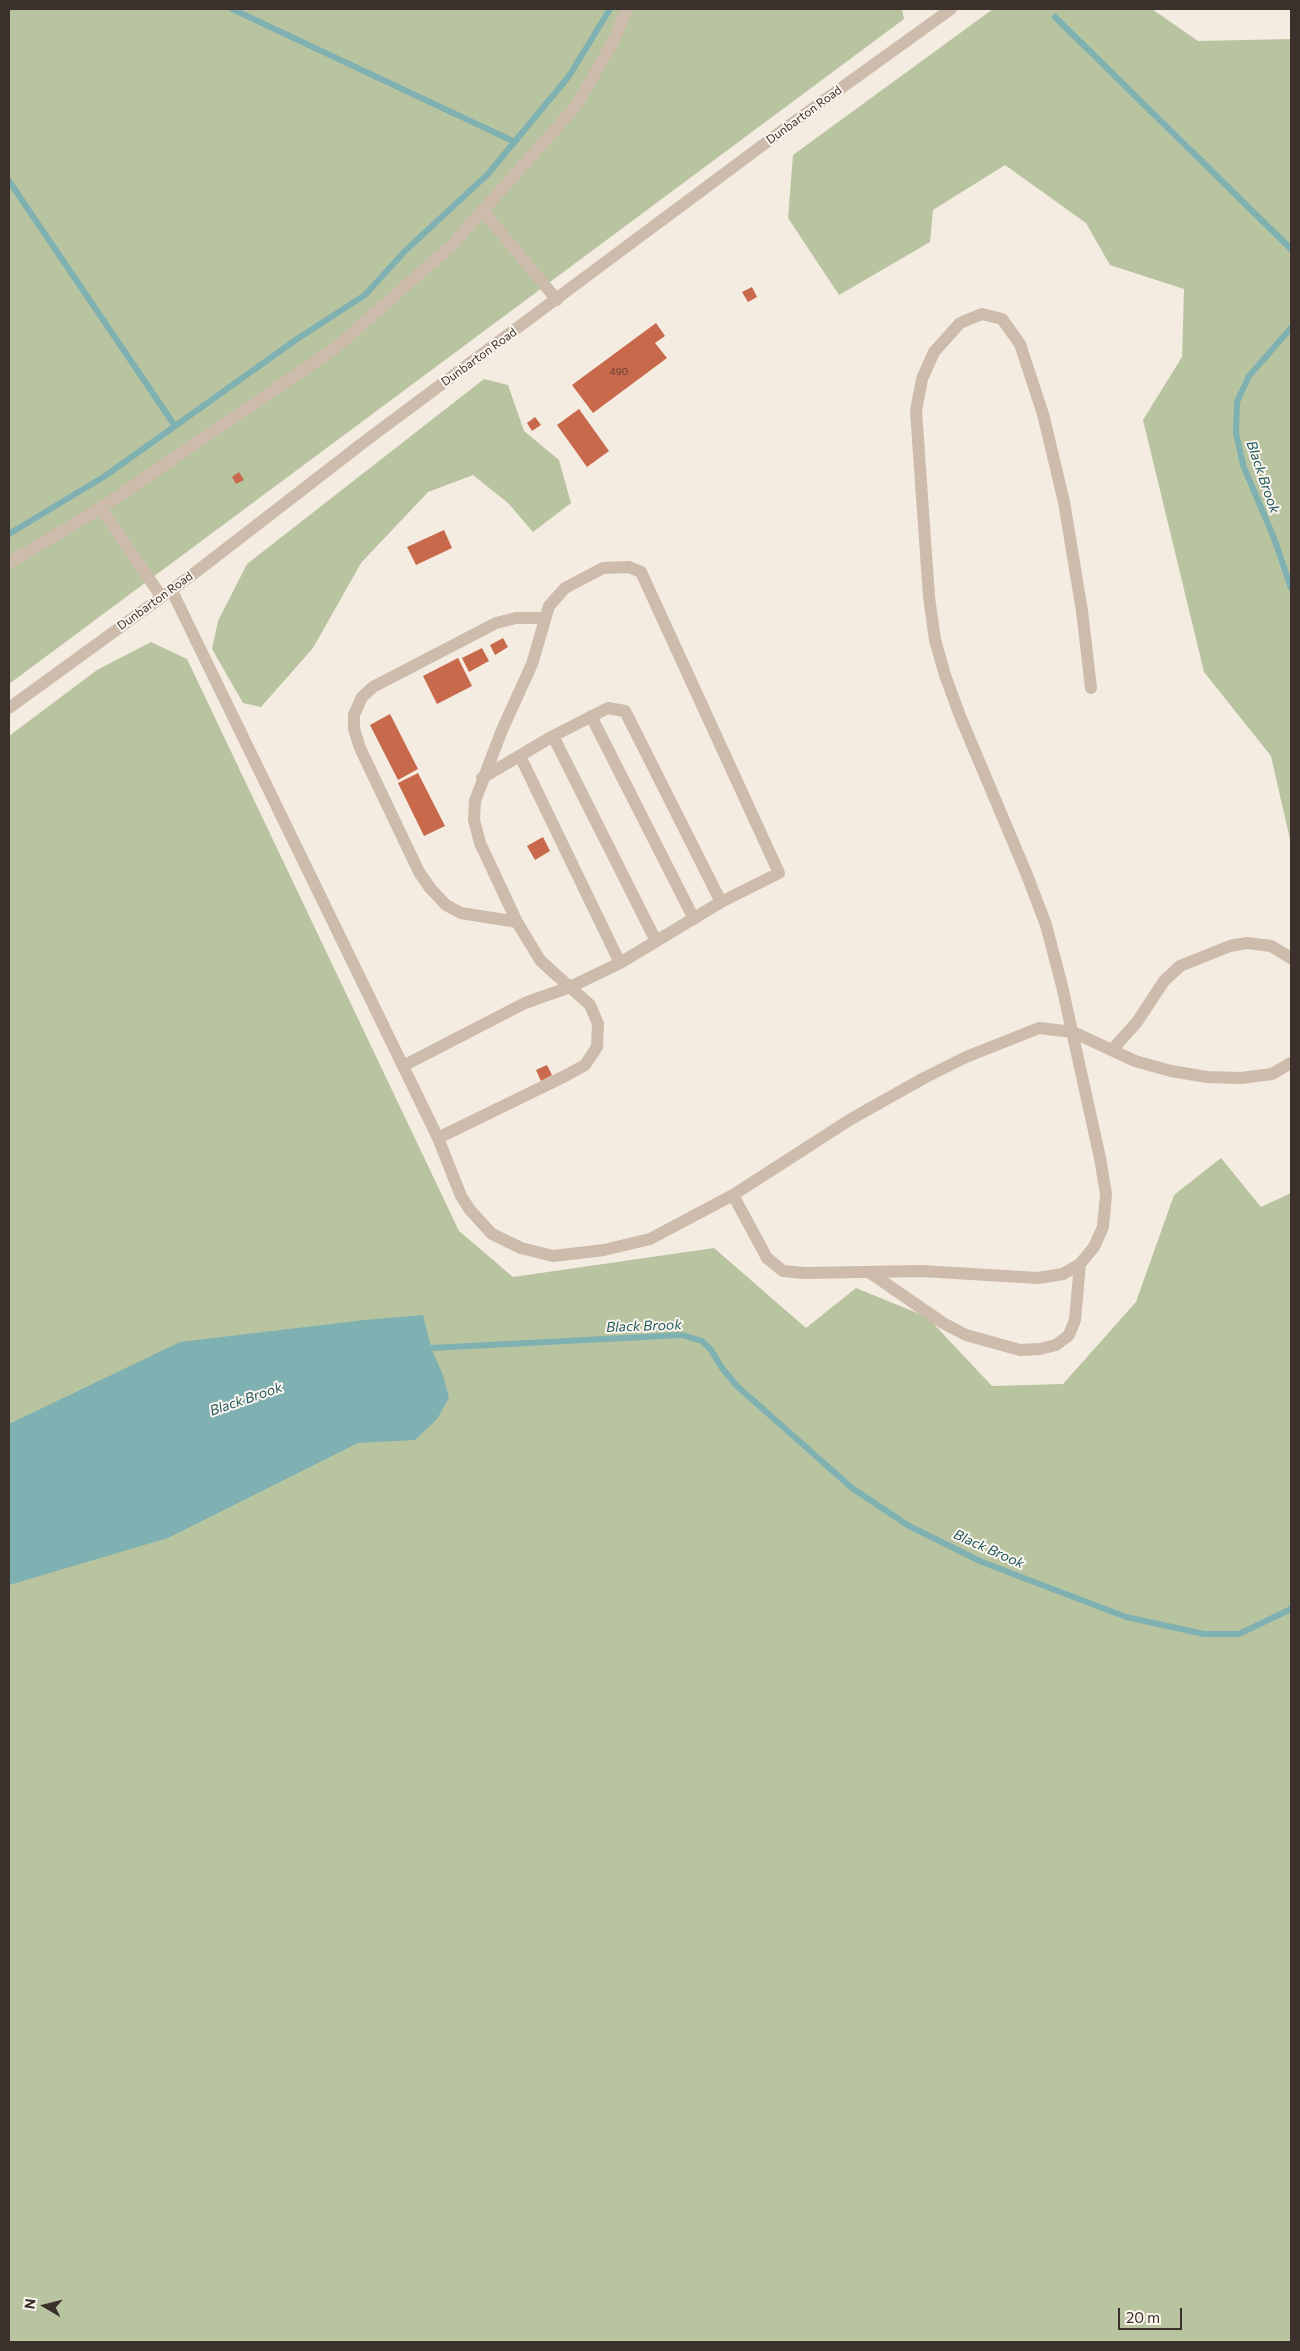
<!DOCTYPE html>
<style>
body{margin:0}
#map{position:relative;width:1300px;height:2351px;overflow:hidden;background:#f4ebe1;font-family:Commissioner,sans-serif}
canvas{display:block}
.frame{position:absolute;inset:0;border:10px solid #3b302b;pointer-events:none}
.north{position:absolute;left:20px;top:2281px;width:50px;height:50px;-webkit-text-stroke:4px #fbf5ee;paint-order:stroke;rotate:278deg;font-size:14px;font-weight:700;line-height:20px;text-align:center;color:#3b302b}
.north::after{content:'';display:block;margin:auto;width:18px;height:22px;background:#3b302b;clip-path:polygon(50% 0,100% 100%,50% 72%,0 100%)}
.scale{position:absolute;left:1118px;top:2308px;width:64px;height:22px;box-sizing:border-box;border:2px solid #3b302b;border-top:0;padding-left:6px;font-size:15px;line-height:18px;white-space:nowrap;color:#3b302b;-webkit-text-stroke:4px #fbf5ee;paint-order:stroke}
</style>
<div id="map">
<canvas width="1300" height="2351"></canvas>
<div class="frame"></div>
<div class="north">N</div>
<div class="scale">20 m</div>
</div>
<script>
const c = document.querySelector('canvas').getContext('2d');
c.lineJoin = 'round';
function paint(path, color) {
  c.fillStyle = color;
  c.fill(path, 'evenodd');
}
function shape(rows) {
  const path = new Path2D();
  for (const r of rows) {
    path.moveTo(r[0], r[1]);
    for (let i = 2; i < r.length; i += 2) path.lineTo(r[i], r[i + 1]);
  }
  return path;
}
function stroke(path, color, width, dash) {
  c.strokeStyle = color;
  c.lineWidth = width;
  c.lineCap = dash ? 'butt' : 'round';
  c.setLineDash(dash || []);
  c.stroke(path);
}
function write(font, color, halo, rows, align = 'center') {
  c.font = font + ' Commissioner,sans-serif';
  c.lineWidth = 4;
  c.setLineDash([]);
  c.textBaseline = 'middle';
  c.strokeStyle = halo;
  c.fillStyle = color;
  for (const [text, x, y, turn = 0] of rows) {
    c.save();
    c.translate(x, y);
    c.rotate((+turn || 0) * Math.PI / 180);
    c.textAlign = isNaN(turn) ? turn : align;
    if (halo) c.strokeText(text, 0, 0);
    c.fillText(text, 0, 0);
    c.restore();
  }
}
const green = shape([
 [9,9,902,9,904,19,9,684],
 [993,9,1152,9,1198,41,1291,39,1291,844,1271,756,1204,672,1143,420,1182,357,1184,289,1110,265,1086,223,1005,165,933,210,930,242,839,295,788,218,793,155],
 [484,379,508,385,524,431,559,460,571,503,533,532,508,503,473,475,428,492,361,563,313,648,261,707,243,703,212,649,218,621,247,564],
 [151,642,187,659,459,1231,513,1277,714,1248,806,1328,856,1288,927,1317,992,1386,1063,1384,1136,1302,1174,1195,1221,1158,1261,1207,1291,1193,1291,2342,9,2342,9,736,97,670]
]);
const water = shape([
 [423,1315,431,1348,443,1375,449,1398,437,1419,415,1440,358,1443,168,1538,9,1585,9,1424,180,1342,364,1320]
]);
const stream = shape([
 [232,9,515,142],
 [1055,17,1291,249],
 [9,181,175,426],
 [1291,328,1249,376,1237,402,1236,433,1243,465,1274,538,1291,588],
 [9,534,105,476,297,339,365,295,405,251,488,174,569,76,610,9],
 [423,1351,431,1348,682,1335,702,1341,711,1350,722,1368,737,1386,852,1488,909,1526,982,1562,1126,1617,1204,1634,1239,1634,1291,1609]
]);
const building = shape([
 [752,287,757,297,748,302,742,292],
 [656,323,665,336,655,343,667,358,593,413,572,385],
 [579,409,609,451,587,467,557,425],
 [535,417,541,425,532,431,527,423],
 [239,472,244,480,236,484,232,477],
 [444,530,452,548,416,565,407,547],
 [503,638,508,647,495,655,490,645],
 [482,648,489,661,469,672,462,658],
 [458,658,472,686,437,704,423,676],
 [390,714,418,769,398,780,370,725],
 [418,773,445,826,424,836,398,783],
 [543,837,550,851,535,860,527,846],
 [547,1065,552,1075,541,1081,536,1070]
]);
const service = shape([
 [483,211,557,300],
 [101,508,161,596],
 [9,563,101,508,334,349,451,246,576,106,614,40,627,9],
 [171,589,438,1138,461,1196,470,1210,492,1234,521,1248,553,1256,604,1250,650,1239,733,1195,851,1119,924,1078,966,1057,1039,1028,1073,1032,1135,1061,1171,1071,1207,1077,1241,1078,1272,1074,1291,1063],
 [591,716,694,919],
 [553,736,656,941],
 [520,756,620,963],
 [482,778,553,736,608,708,625,711,721,902],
 [517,922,461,913,446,905,430,888,419,872,360,748,354,729,354,715,362,697,373,687,496,623,516,618,544,618],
 [1112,1050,1137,1022,1164,981,1180,966,1230,946,1247,943,1271,946,1291,958],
 [403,1066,525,1003,570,987,620,963,721,902,779,873,641,572,629,567,603,568,565,588,549,606,532,664,502,730,475,801,474,820,480,843,517,922,540,960,554,973,570,987,590,1005,598,1024,597,1047,585,1065,565,1076,438,1138],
 [733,1195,767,1258,783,1271,805,1273,921,1271,1038,1278,1063,1274,1080,1264,1094,1247,1103,1227,1106,1194,1100,1158,1062,986,1046,925,1027,875,960,716,945,675,935,640,929,597,916,411,922,379,934,352,960,323,982,314,1002,319,1020,344,1043,414,1064,502,1082,611,1091,688],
 [869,1272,943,1323,966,1335,1020,1350,1040,1349,1056,1345,1069,1335,1075,1320,1080,1264]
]);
const tertiary = shape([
 [9,708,192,575,368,439,787,127,951,9]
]);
const numberNames = [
 ["490",619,372]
];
const streetNames = [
 ["Dunbarton Road",804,115,-36],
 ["Dunbarton Road",479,357,-36],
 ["Dunbarton Road",155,601,-36]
];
const waterNames = [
 ["Black Brook",1263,477,71],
 ["Black Brook",644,1326,-2],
 ["Black Brook",246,1399,-19],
 ["Black Brook",989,1549,24]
];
paint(green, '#b8c4a0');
paint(water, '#7fb0b2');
stroke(stream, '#7fb0b2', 6);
paint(building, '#c8694b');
stroke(service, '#cdbbac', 12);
stroke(tertiary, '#cdbbac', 12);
write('10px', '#5e3e33', null, numberNames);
write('12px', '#3b302b', '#fbf5ee', streetNames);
write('italic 14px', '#1f5a5e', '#fbf5ee', waterNames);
</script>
